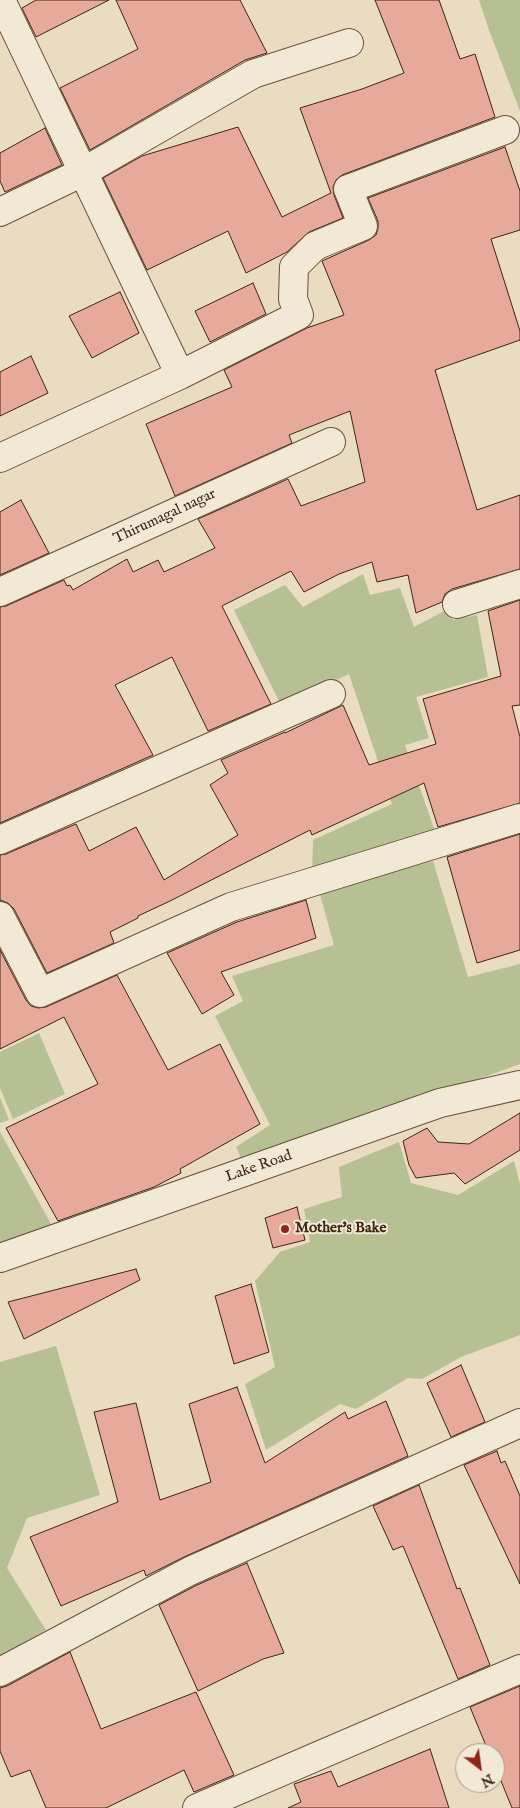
<!DOCTYPE html>
<style>
body{margin:0}
#map{position:relative;width:520px;height:1808px;overflow:hidden;background:#eadcc0;font-family:"IM FELL English",serif}
canvas{display:block}
.north{position:absolute;left:455px;top:1743px;width:50px;height:50px;box-sizing:border-box;background:#f1e8d6;border:1px solid #a99a86;border-radius:50%;rotate:150deg;font-size:14px;font-weight:700;line-height:20px;text-align:center;color:#3d240f}
.north::after{content:'';display:block;margin:auto;width:18px;height:22px;background:#8f2418;clip-path:polygon(50% 0,100% 100%,50% 72%,0 100%)}
</style>
<div id="map">
<canvas width="520" height="1808"></canvas>
<div class="north">N</div>
</div>
<script>
const c = document.querySelector('canvas').getContext('2d');
c.lineJoin = 'round';
function paint(path, color) {
  c.fillStyle = color;
  c.fill(path, 'evenodd');
}
function shape(rows) {
  const path = new Path2D();
  for (const r of rows) {
    path.moveTo(r[0], r[1]);
    for (let i = 2; i < r.length; i += 2) path.lineTo(r[i], r[i + 1]);
  }
  return path;
}
function stroke(path, color, width, dash) {
  c.strokeStyle = color;
  c.lineWidth = width;
  c.lineCap = dash ? 'butt' : 'round';
  c.setLineDash(dash || []);
  c.stroke(path);
}
function write(font, color, halo, rows, align = 'center') {
  c.font = font + ' "IM FELL English",serif';
  c.lineWidth = 4;
  c.setLineDash([]);
  c.textBaseline = 'middle';
  c.strokeStyle = halo;
  c.fillStyle = color;
  for (const [text, x, y, turn = 0] of rows) {
    c.save();
    c.translate(x, y);
    c.rotate((+turn || 0) * Math.PI / 180);
    c.textAlign = isNaN(turn) ? turn : align;
    if (halo) c.strokeText(text, 0, 0);
    c.fillText(text, 0, 0);
    c.restore();
  }
}
const green = shape([
 [479,0,520,0,520,111,489,30],
 [363,574,370,595,400,588,414,627,448,609,453,620,477,615,488,677,416,697,429,738,405,745,436,834,312,876,313,840,392,804,349,674,281,705,234,610,285,585,303,607],
 [433,861,468,977,520,964,520,1064,244,1165,236,1147,270,1125,215,1016,243,1001,232,976,334,945,319,891],
 [39,1033,65,1094,13,1119,0,1088,0,1052],
 [0,1097,9,1120,0,1123],
 [0,1132,55,1231,0,1249],
 [399,1142,411,1183,458,1195,514,1161,520,1184,520,1335,461,1357,422,1379,408,1378,356,1409,340,1404,266,1450,245,1384,275,1367,255,1281,280,1252,310,1242,304,1209,342,1197,339,1167],
 [56,1346,100,1495,27,1518,7,1568,46,1630,0,1657,0,1362]
]);
const building = shape([
 [36,0,109,0,36,37,22,8,36,0],
 [116,0,240,0,267,53,245,60,90,150,60,88,138,49,116,0],
 [375,0,439,0,460,59,475,54,495,117,342,175,336,180,333,187,334,195,343,218,309,232,287,252,246,273,228,231,147,270,103,178,142,156,238,127,282,217,331,193,300,108,362,89,404,73,375,0],
 [45,128,62,165,5,192,0,181,0,153,45,128],
 [505,147,520,191,520,230,491,239,520,331,520,340,435,370,477,510,520,495,520,569,452,589,445,594,442,602,416,613,408,575,377,582,372,562,339,574,304,592,291,571,222,606,271,704,208,731,172,657,115,685,153,755,0,823,0,607,6,606,64,580,67,586,70,585,73,590,127,559,133,572,158,560,164,572,215,548,198,519,288,479,301,506,365,482,350,411,289,435,292,443,175,496,146,424,232,387,224,370,307,328,344,315,322,261,369,240,376,235,378,228,378,221,368,198,505,147],
 [253,283,266,314,210,342,195,311,253,283],
 [120,292,139,333,92,358,69,316,120,292],
 [31,356,48,393,0,416,0,372,31,356],
 [21,500,49,553,0,575,0,512,21,500],
 [520,600,520,705,512,706,520,737,520,803,438,827,424,783,312,835,310,830,170,901,138,916,138,918,110,932,114,943,47,973,14,909,8,903,0,900,0,855,6,854,76,824,89,851,136,827,164,880,238,835,210,785,228,773,221,760,285,732,285,733,343,705,369,765,436,744,423,699,501,676,488,611,520,600],
 [520,834,520,950,477,963,447,857,520,834],
 [306,900,316,938,221,972,234,995,202,1014,167,953,237,922,306,900],
 [0,950,26,1000,31,1006,38,1008,46,1007,117,975,168,1070,220,1044,260,1124,180,1169,181,1173,154,1187,58,1221,6,1128,98,1084,64,1017,0,1049,0,950],
 [520,1113,520,1150,465,1184,454,1173,416,1178,409,1165,403,1141,427,1128,438,1142,469,1144,520,1113],
 [297,1207,305,1240,273,1248,265,1218,297,1207],
 [136,1269,140,1280,24,1339,8,1302,136,1269],
 [251,1284,269,1352,234,1364,215,1296,251,1284],
 [461,1365,485,1422,451,1437,427,1383,461,1365],
 [237,1387,265,1463,345,1412,348,1419,386,1401,408,1456,184,1557,146,1576,144,1570,61,1606,30,1537,118,1502,94,1412,136,1403,160,1500,211,1482,189,1404,237,1387],
 [497,1451,501,1463,505,1461,520,1496,520,1584,464,1465,497,1451],
 [419,1485,457,1589,460,1588,490,1665,458,1679,403,1546,393,1550,373,1506,419,1485],
 [247,1563,284,1653,263,1659,198,1691,159,1605,197,1585,247,1563],
 [70,1652,101,1729,196,1692,234,1775,194,1792,184,1770,106,1808,46,1808,30,1770,11,1777,0,1751,0,1688,7,1686,70,1652],
 [520,1686,520,1808,512,1808,495,1766,495,1753,489,1753,470,1707,520,1686],
 [430,1749,449,1808,288,1808,301,1802,294,1784,331,1771,338,1787,430,1749]
]);
const minor = shape([
 [1,0,180,375],
 [0,212,83,172,253,74,349,43],
 [0,458,180,375,299,315,293,299,294,267,315,246,363,226,348,189,505,130],
 [0,592,331,442],
 [457,604,520,584],
 [0,840,331,694],
 [0,916,40,993,231,907,520,818],
 [0,1258,440,1103,520,1085],
 [0,1672,190,1571,520,1423],
 [197,1808,520,1669]
]);
const markers = [
 [285,1229,5,"#8f2418"]
];
const streetNames = [
 ["Thirumagal nagar",165,517,-25],
 ["Lake Road",259,1167,-19]
];
const poiNames = [
 ["Mother's Bake",295,1229]
];
paint(green, '#b7c092');
paint(building, '#e7aa9a');
stroke(building, '#3d240f', 1);
stroke(minor, '#68523b', 30);
stroke(minor, '#f1e8d6', 28);
for (const [x, y, r, color] of markers) {
  const dot = new Path2D();
  dot.arc(x, y, r, 0, 2 * Math.PI);
  c.fillStyle = color;
  c.fill(dot);
  stroke(dot, '#f1e8d6', 2);
}
write('15px', '#3d240f', '#f1e8d6', streetNames);
write('bold 15px', '#3d240f', '#f1e8d6', poiNames, 'left');
</script>
